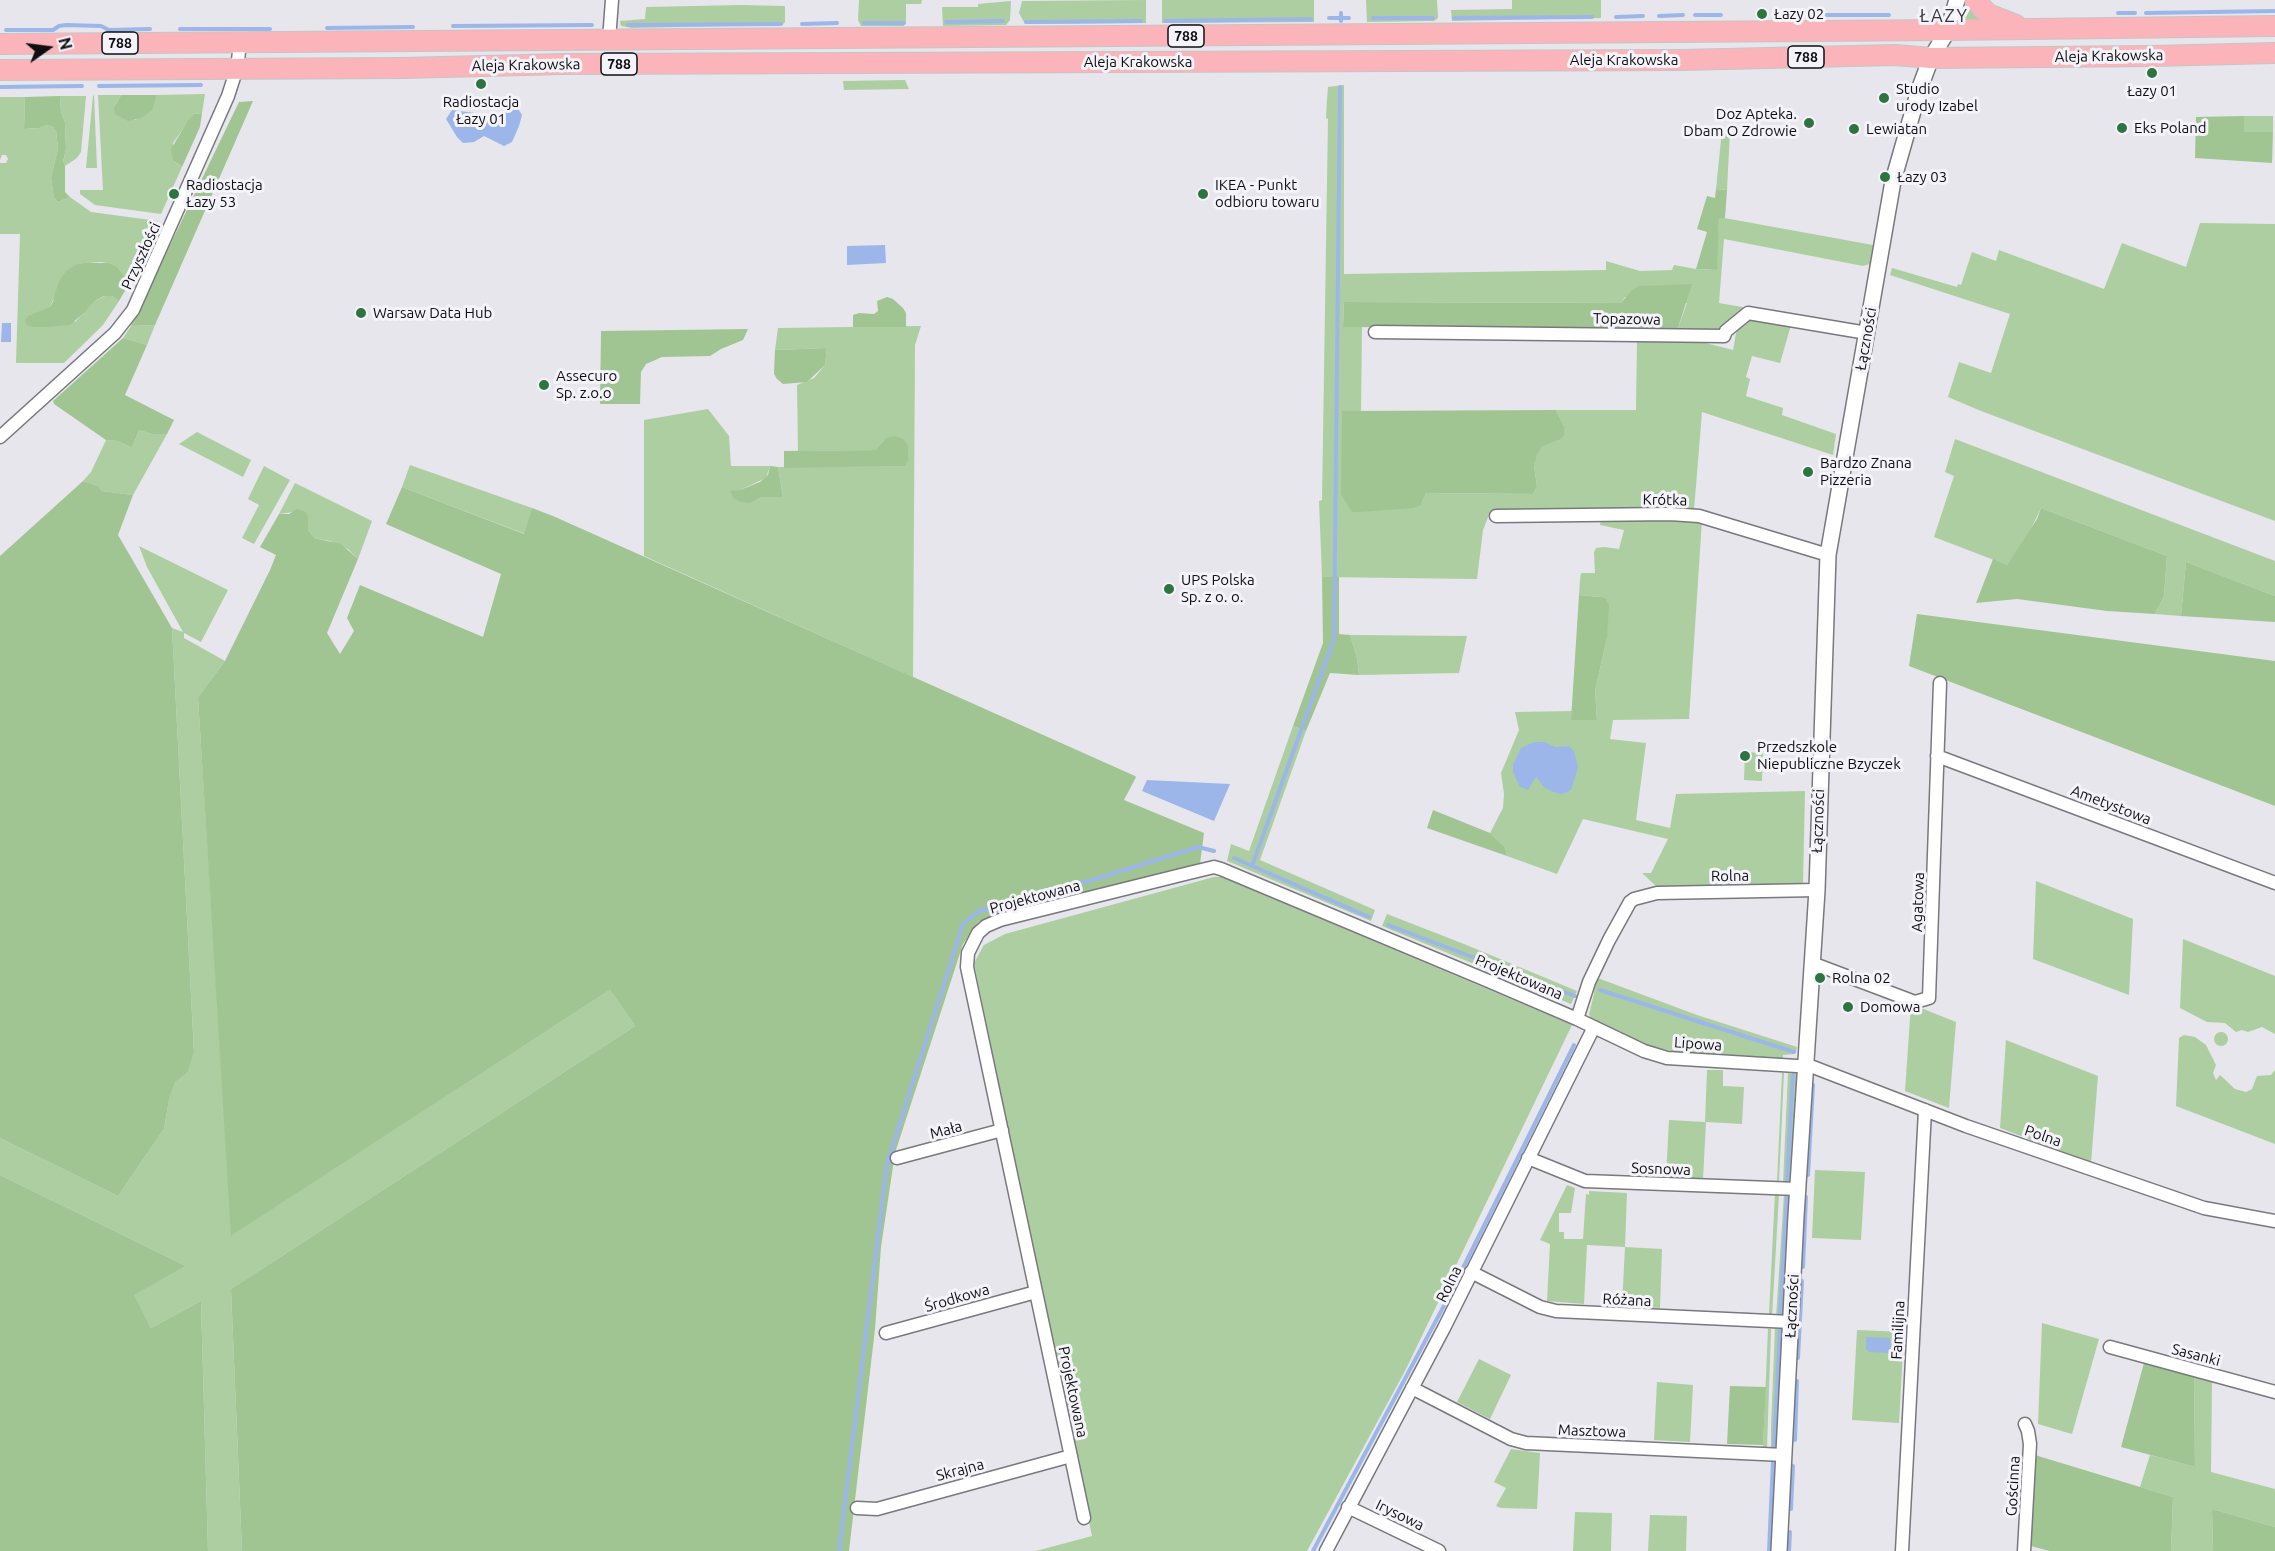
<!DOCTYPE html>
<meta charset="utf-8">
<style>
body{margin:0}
#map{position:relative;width:2275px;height:1551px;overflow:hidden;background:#e6e6ec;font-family:Ubuntu,sans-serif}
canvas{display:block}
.north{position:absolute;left:18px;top:18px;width:60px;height:60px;-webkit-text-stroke:4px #f4f3f9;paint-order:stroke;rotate:76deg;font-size:16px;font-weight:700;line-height:24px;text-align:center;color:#0f0f11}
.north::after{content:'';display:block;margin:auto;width:21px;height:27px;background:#0f0f11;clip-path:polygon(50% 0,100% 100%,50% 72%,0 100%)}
</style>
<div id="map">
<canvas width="2275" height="1551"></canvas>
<div class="north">N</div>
</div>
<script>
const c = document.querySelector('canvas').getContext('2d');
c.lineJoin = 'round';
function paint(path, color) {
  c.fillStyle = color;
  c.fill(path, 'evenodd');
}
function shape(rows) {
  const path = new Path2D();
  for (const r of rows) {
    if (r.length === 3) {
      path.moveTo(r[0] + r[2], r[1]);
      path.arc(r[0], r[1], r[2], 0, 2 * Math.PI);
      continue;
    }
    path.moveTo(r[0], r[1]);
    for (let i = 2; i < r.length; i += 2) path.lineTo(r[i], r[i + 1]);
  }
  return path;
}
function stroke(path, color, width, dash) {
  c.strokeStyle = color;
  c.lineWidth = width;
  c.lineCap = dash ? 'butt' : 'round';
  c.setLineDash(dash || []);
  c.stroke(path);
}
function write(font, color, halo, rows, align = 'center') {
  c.font = font + ' Ubuntu,sans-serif';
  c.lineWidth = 6;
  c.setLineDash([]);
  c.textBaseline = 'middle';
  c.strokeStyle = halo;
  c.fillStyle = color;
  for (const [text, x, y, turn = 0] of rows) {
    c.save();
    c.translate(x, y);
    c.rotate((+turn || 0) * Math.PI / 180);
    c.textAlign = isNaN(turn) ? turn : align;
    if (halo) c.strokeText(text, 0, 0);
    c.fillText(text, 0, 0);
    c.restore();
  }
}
const green = shape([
 [859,0,922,0,921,4,906,4,906,21,904,26,861,26,858,20],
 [1146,0,1146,23,1025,24,1019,13,1022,1],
 [1162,0,1314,0,1314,22,1162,23],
 [1366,0,1437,0,1438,18,1434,21,1367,22],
 [1512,0,1601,0,1601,18,1452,21,1451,10,1512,9],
 [1011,1,1010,20,1006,25,943,26,942,7,978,7,978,4],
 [741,5,785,6,785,22,782,25,632,28,621,26,620,21,645,19,646,7],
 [1962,6,1970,10,1975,9,1985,21,1964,21,1961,18],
 [905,80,909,89,844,90,843,81],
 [1344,85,1344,274,1606,270,1606,261,1640,271,1672,270,1674,265,1696,269,1716,270,1719,217,1873,245,1870,264,1863,266,1724,239,1719,303,1748,308,1716,331,1678,328,1687,303,1625,297,1621,303,1344,302,1343,327,1362,327,1361,411,1342,412,1421,505,1426,493,1533,494,1537,487,1534,465,1536,454,1542,447,1559,440,1564,426,1556,410,1636,410,1637,341,1698,341,1733,350,1737,328,1750,319,1791,325,1780,363,1752,356,1746,377,1750,379,1746,396,1783,408,1782,415,1836,434,1833,455,1702,412,1694,510,1495,510,1490,512,1483,530,1477,579,1322,577,1319,501,1322,500,1328,119,1326,118,1327,100,1328,87],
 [205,94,202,113,194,114,173,143,175,162,182,167,161,214,95,205,80,194,80,190,103,190,98,95,121,95,116,104,135,120,153,110,157,95],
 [94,95,97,168,86,168,93,96],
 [60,96,86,96,81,152,77,158,65,166,63,161,66,149,65,122,61,112],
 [0,97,25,97,24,129,39,128,47,125,53,127,56,131,58,148,51,178,54,198,58,202,70,197,91,212,158,221,129,284,108,263,100,262,77,264,58,283,56,294,50,307,75,322,95,301,105,296,112,296,119,301,103,325,64,363,16,363,20,234,0,234,0,163,6,163,8,159,6,155,2,155,0,160],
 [2244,116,2273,116,2273,132,2244,132],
 [1722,130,1730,131,1727,190,1716,189],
 [2200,223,2275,224,2275,521,1981,411,1948,397,1959,362,1991,373,2010,314,1890,275,1892,268,1957,287,1958,284,1961,285,1972,252,1996,261,1999,250,2104,289,2122,243,2186,267],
 [155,325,147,345,123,338,131,326],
 [921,326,915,345,913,677,644,556,644,420,708,409,729,436,731,466,770,466,766,478,740,490,756,500,763,497,783,497,778,467,905,466,884,440,875,450,798,451,797,385,814,378,825,365,827,348,775,350,778,328],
 [139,430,152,434,167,434,133,495,102,491,98,486,83,481,91,472,106,440,118,441,132,448],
 [197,432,251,460,243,477,179,444],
 [1955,439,2275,561,2275,596,2186,562,2181,616,2155,614,2164,596,2167,556,2041,508,2028,535,2007,565,1934,537,1954,476,1945,472],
 [410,465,532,508,525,534,402,487],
 [264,466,290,480,254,544,242,538,259,505,248,499],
 [295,483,372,521,358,559,348,549,330,541,314,538,308,529,308,517,293,512,279,514],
 [1696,519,1702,520,1689,719,1613,720,1610,739,1646,743,1636,820,1670,828,1676,794,1805,791,1803,883,1659,889,1642,873,1651,873,1668,839,1583,819,1557,874,1507,856,1505,847,1490,833,1503,808,1504,794,1501,773,1519,730,1515,712,1572,711,1571,720,1597,720,1595,691,1607,638,1601,597,1579,595,1580,580,1581,573,1595,573,1594,552,1596,548,1604,547,1619,549,1624,530,1600,525,1601,520],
 [139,546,228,590,201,642,184,633,184,638,225,661,198,697,232,1235,610,990,635,1026,231,1289,242,1551,208,1551,201,1301,151,1328,133,1295,186,1266,0,1175,0,1138,118,1196,164,1129,169,1100,175,1083,188,1072,194,1053,172,628,183,632,147,567],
 [1350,635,1467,636,1459,673,1359,675,1357,658],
 [1293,726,1306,731,1260,860,1375,910,1371,921,1227,861,1231,844,1249,851],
 [1745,752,1763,753,1762,781,1744,780],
 [1214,877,1222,877,1572,1025,1405,1371,1307,1551,1036,1551,1092,1536,974,963,984,945,1005,934],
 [2036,881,2133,919,2129,995,2033,959],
 [1387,914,1464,944,1577,991,1571,1004,1382,926],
 [2183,939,2275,976,2275,1034,2262,1027,2248,1032,2242,1030,2236,1032,2225,1023,2207,1022,2180,1008],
 [1595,977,1697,1015,1797,1047,1796,1052,1794,1054,1783,1055,1783,1059,1680,1053,1646,1045,1591,1021,1589,1014,1594,994],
 [1911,1004,1956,1022,1949,1108,1905,1091],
 [2221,1039,7],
 [2184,1035,2195,1037,2206,1045,2216,1065,2213,1073,2216,1080,2220,1075,2235,1089,2246,1092,2252,1089,2257,1076,2271,1075,2275,1070,2275,1144,2176,1106,2179,1038],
 [2006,1040,2098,1076,2091,1163,2000,1128],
 [1707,1070,1723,1070,1723,1086,1744,1087,1742,1124,1706,1122,1703,1179,1666,1177,1669,1120,1705,1122],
 [1794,1071,1798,1076,1793,1183,1783,1183,1788,1073,1794,1074],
 [1782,1073,1784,1073,1779,1182,1777,1182],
 [1815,1170,1865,1172,1861,1240,1812,1238],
 [1567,1185,1575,1188,1571,1213,1559,1213,1559,1232,1564,1232,1564,1239,1583,1239,1586,1194,1589,1195,1589,1191,1627,1193,1625,1247,1662,1249,1660,1308,1622,1306,1625,1247,1587,1245,1584,1304,1547,1301,1550,1244,1540,1240],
 [1775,1193,1779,1194,1772,1317,1769,1316,1769,1313],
 [1784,1194,1791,1197,1785,1316,1776,1318],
 [2042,1323,2099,1339,2072,1434,2038,1424],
 [1775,1328,1784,1331,1778,1448,1775,1449,1771,1449,1771,1427],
 [1768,1329,1771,1329,1767,1449,1763,1449,1763,1445],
 [1857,1330,1904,1332,1899,1423,1852,1420],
 [1479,1359,1511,1375,1490,1419,1457,1402],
 [2194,1376,2212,1381,2211,1472,2275,1489,2275,1527,2212,1509,2213,1551,2171,1551,2173,1497,2140,1487,2150,1455,2195,1467],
 [1657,1382,1693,1385,1690,1442,1654,1440],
 [1511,1449,1540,1453,1537,1509,1501,1508,1496,1506,1506,1488,1494,1482],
 [1575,1512,1612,1513,1611,1551,1573,1551],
 [1650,1515,1687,1516,1686,1551,1648,1551]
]);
const forest = shape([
 [121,95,157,95,153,110,141,118,128,121,115,114,114,108],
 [60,96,61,112,65,122,66,149,63,161,65,166,65,192,70,197,58,202,54,198,51,178,58,148,56,131,53,127,47,125,39,128,24,129,25,97],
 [253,101,155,325,131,326,239,102],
 [202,113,200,127,182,167,173,160,171,149,189,119,194,114],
 [2244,116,2244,132,2273,132,2272,163,2195,158,2196,117],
 [1716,189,1727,190,1725,218,1719,218,1717,270,1696,269,1707,232,1697,229,1707,196,1715,198],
 [84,263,108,263,117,267,129,284,119,301,112,296,104,296,95,301,85,312,70,325,46,327,33,327,27,325,25,321,28,316,50,307,53,302,58,283,66,271,77,264],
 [1692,284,1678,328,1343,327,1344,302,1621,303,1632,290,1639,286],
 [887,297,893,299,903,308,906,313,906,327,853,327,853,315,859,313,874,314,878,311,877,301],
 [748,329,743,340,721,349,710,356,662,357,646,364,641,372,640,404,600,404,601,331],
 [123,338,147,345,125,395,174,420,167,434,152,434,139,430,132,448,118,441,106,440,54,404,53,401],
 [827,348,825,365,807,382,783,384,777,379,774,374,775,350],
 [1556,410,1564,426,1564,435,1559,440,1542,447,1537,454,1534,465,1537,487,1533,494,1426,493,1421,505,1413,508,1360,512,1352,512,1341,494,1342,411],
 [895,436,903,439,908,446,908,460,905,466,784,468,784,451,875,450,886,438],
 [770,466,778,467,783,497,763,497,749,503,741,502,734,499,730,491,740,490,760,482,768,475],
 [83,481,98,486,102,491,133,495,118,535,172,628,194,1053,188,1072,175,1083,169,1100,164,1129,118,1196,0,1138,0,556],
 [402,487,524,534,532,508,553,516,1135,776,1136,777,1124,800,1204,833,1200,864,989,918,978,922,963,944,895,1153,881,1247,875,1329,849,1551,242,1551,231,1289,635,1026,610,990,231,1236,198,697,225,661,270,570,276,555,260,547,279,514,289,514,297,509,306,512,308,517,308,529,314,538,341,544,358,559,327,633,340,654,354,631,347,618,360,585,483,637,501,574,386,524],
 [2041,508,2167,556,2164,596,2155,614,2107,611,2017,599,1976,603,1993,559,2007,565,2037,519],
 [2186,562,2275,596,2275,622,2181,616],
 [1322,577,1339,577,1339,634,1350,635,1357,658,1359,675,1330,673,1306,731,1293,726,1323,643],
 [1579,595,1601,597,1606,599,1609,606,1607,638,1595,691,1597,720,1571,720],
 [1917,614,2275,661,2275,806,1909,666],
 [1433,810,1490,833,1505,847,1507,856,1427,828],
 [0,1175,186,1266,134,1295,151,1328,201,1301,208,1551,0,1551],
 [2144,1363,2194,1376,2195,1467,2121,1447],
 [1730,1386,1766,1387,1763,1445,1727,1444],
 [2035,1455,2173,1497,2171,1551,2049,1551,2031,1546],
 [2212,1509,2275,1527,2275,1551,2213,1551]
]);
const water = shape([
 [517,107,522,115,519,126,512,142,504,146,484,136,474,142,463,143,457,137,446,119,452,110,497,116],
 [885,245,886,263,847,265,847,246],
 [2,323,11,323,11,342,1,342],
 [1534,742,1544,742,1555,747,1569,746,1574,751,1578,767,1572,788,1568,792,1561,794,1553,792,1545,788,1536,777,1528,790,1520,787,1513,772,1513,764,1521,748],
 [1147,780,1230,784,1214,821,1142,791],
 [1866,1337,1890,1338,1891,1351,1888,1353,1869,1352,1866,1349]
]);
const stream = shape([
 [2118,13,2135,13],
 [2146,13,2275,11],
 [1695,15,1721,15],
 [1814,15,1889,15],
 [1659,16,1683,15],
 [1616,17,1643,16],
 [1329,18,1349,18],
 [1373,18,1433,18],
 [1454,18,1592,17],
 [1165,21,1311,19],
 [1341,21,1341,13],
 [946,22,1003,21],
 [1026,22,1141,21],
 [864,23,904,23],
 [802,24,837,23],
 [628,25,781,24],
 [453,26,592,25],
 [327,28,413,27],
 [180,29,270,29],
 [6,30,53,30,59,26,66,25,101,26,109,30,150,29],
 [99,86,201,85],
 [0,87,82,86],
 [1234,858,1369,917],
 [1252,866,1334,639,1340,87],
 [1388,925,1575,996],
 [1600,990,1794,1052],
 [1808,1175,1813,1085],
 [1787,1181,1793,1075],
 [1803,1267,1806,1197],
 [1780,1315,1787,1197],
 [1798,1358,1802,1281],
 [1795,1440,1797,1381],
 [1774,1448,1780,1329],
 [1791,1509,1793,1466],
 [839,1551,887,1164,963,924,979,911,1099,878,1198,847,1214,851],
 [1313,1551,1446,1302,1574,1045],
 [1769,1551,1773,1461],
 [1789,1551,1790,1532]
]);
const minor = shape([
 [609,40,612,0],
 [1375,332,1724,336,1726,331,1748,313,1867,333],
 [0,437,115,333,133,310,228,96,237,68,240,44],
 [1496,516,1670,514,1699,516,1828,555],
 [1937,756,2275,883],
 [1812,963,1915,1002,1929,998,1940,683],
 [1577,1019,1589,982,1609,940,1630,902,1634,899,1657,893,1817,890],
 [897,1158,1002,1130],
 [1528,1158,1585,1181,1798,1189],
 [1471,1272,1540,1307,1556,1311,1791,1322],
 [886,1333,1036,1292],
 [2110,1347,2275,1392],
 [1412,1388,1511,1439,1526,1443,1784,1455],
 [1348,1507,1439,1551],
 [857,1508,877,1509,1071,1456],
 [1084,1518,967,967,968,953,978,933,986,926,1000,920,1189,873,1214,867,1221,869,1486,980,1577,1019,1644,1051,1667,1058,1813,1067,1966,1126,2204,1208,2275,1221],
 [1326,1551,1444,1328,1594,1027],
 [1902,1551,1925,1110],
 [2024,1551,2030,1444,2028,1431,2025,1424]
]);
const tertiary = shape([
 [1779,1551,1796,1216,1817,890,1828,555,1893,181,1919,90,1931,58,1948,30,1957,0]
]);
const primary = shape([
 [1975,0,1988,14,2016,25],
 [0,44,1948,30,2275,26],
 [0,70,403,68,564,64,1682,60,1895,55,1931,58,2152,56,2275,53]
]);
const markers = [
 [1762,14,6,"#2d7440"],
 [2152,73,6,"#2d7440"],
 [481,84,6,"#2d7440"],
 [1884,98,6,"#2d7440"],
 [1809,123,6,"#2d7440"],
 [2122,128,6,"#2d7440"],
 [1854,129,6,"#2d7440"],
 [1885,177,6,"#2d7440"],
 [174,194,6,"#2d7440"],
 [1203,194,6,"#2d7440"],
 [361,313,6,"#2d7440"],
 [544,385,6,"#2d7440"],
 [1808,472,6,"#2d7440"],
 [1169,589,6,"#2d7440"],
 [1745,756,6,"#2d7440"],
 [1820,978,6,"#2d7440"],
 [1848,1007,6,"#2d7440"]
];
const shields = [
 [1186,36,36],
 [120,43,36],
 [1806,57,36],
 [619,64,36]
];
const shieldNames = [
 ["788",1186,36],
 ["788",120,43],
 ["788",1806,57],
 ["788",619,64]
];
const poiNames = [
 ["Łazy 02",1774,14],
 ["Studio",1896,89],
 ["urody Izabel",1896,106],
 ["Łazy 01",2152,91,"center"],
 ["Radiostacja",481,102,"center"],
 ["Łazy 01",481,119,"center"],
 ["Doz Apteka.",1797,114,"right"],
 ["Dbam O Zdrowie",1797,131,"right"],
 ["Eks Poland",2134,128],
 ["Lewiatan",1866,129],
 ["Łazy 03",1897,177],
 ["Radiostacja",186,185],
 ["Łazy 53",186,202],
 ["IKEA - Punkt",1215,185],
 ["odbioru towaru",1215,202],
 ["Warsaw Data Hub",373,313],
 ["Assecuro",556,376],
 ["Sp. z.o.o",556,393],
 ["Bardzo Znana",1820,463],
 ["Pizzeria",1820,480],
 ["UPS Polska",1181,580],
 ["Sp. z o. o.",1181,597],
 ["Przedszkole",1757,747],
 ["Niepubliczne Bzyczek",1757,764],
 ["Rolna 02",1832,978],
 ["Domowa",1860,1007]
];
const streetNames = [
 ["Aleja Krakowska",2109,56,-1],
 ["Aleja Krakowska",1624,60],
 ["Aleja Krakowska",1138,62],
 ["Aleja Krakowska",526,65,-1],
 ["Przyszłości",141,256,-65],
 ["Topazowa",1627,319,1],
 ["Łączności",1866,339,-80],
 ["Krótka",1665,500,1],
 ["Ametystowa",2111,805,21],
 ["Łączności",1818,821,-88],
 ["Rolna",1730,876,-1],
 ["Projektowana",1035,897,-15],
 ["Agatowa",1918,902,-88],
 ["Projektowana",1519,977,23],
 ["Lipowa",1698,1044,4],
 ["Mała",946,1130,-15],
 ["Polna",2043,1136,19],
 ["Sosnowa",1661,1169,2],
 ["Rolna",1449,1284,-64],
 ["Środkowa",957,1298,-16],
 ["Różana",1627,1300,3],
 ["Łączności",1792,1306,-87],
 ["Familijna",1898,1330,-87],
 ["Sasanki",2196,1355,15],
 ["Projektowana",1073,1392,78],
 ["Masztowa",1592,1431,2],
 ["Skrajna",960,1470,-15],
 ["Gościnna",2013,1486,-87],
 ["Irysowa",1400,1515,26]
];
const quarterNames = [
 ["ŁAZY",1944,16]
];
paint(green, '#adcea1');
paint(forest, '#a0c593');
paint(water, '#9cb6ea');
stroke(stream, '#9cb6ea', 4);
stroke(minor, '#79787d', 15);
stroke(tertiary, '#79787d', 18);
stroke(primary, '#c5c5c6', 22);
stroke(minor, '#fff', 12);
stroke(tertiary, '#fff', 15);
stroke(primary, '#fbb5ba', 20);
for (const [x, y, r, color] of markers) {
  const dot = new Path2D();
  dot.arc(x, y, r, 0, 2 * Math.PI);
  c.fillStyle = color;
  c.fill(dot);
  stroke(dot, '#f4f3f9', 2);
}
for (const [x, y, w] of shields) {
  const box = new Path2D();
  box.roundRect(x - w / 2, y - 11, w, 22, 4.5);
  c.fillStyle = '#f4f3f9';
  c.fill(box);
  stroke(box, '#0f0f11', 1.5);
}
write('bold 14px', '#0f0f11', null, shieldNames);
write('15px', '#0f0f11', '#f4f3f9', poiNames, 'left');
write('15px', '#0f0f11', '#f4f3f9', streetNames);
c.letterSpacing = '1.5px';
write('18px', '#37363b', '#f4f3f9', quarterNames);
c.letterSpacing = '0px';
</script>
